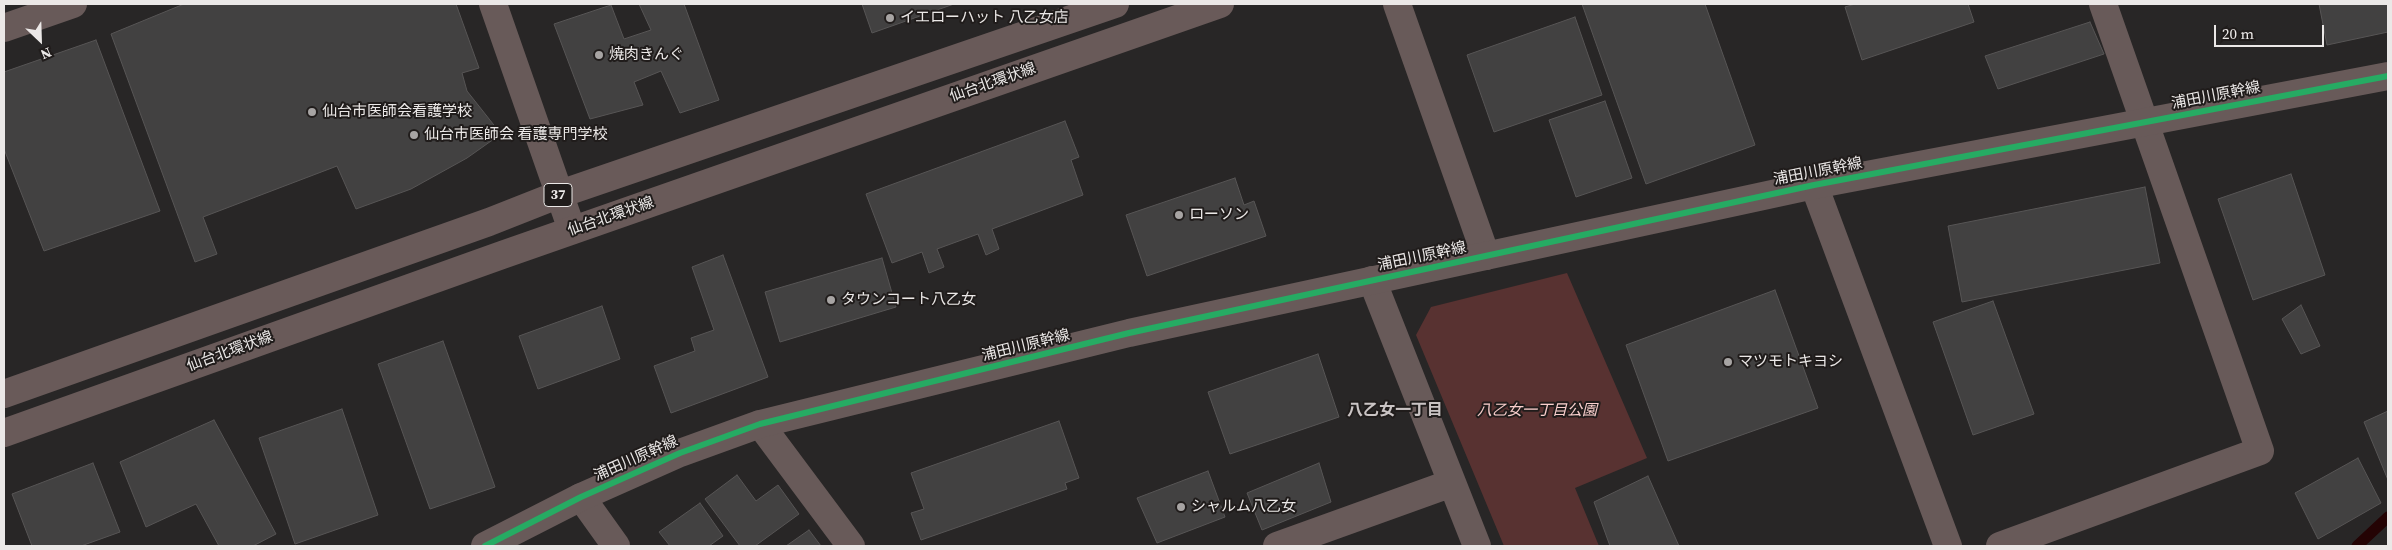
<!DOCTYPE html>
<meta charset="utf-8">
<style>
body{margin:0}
#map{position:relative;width:2392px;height:550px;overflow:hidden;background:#282626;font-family:"Source Serif 4",serif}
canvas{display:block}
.frame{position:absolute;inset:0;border:5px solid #ebe8e7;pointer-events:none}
.north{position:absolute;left:15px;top:15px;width:50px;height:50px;-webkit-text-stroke:4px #201c1b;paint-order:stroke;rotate:156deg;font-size:14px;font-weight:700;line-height:20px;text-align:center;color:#ebe8e7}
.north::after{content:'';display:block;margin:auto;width:18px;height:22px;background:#ebe8e7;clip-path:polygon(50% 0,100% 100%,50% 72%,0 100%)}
.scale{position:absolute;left:2214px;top:25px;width:110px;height:22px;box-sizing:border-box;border:2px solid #ebe8e7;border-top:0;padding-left:6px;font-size:15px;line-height:18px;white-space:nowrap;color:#ebe8e7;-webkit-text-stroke:4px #201c1b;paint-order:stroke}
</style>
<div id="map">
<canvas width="2392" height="550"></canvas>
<div class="frame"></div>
<div class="north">N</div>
<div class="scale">20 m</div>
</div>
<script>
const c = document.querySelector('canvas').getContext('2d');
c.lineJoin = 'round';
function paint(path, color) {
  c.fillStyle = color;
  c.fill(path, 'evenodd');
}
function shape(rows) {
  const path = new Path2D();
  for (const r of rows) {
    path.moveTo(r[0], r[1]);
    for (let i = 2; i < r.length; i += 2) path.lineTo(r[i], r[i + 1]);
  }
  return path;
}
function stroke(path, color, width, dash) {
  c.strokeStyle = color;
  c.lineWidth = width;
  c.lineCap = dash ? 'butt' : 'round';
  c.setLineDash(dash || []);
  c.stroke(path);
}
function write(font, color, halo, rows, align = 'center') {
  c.font = font + ' "Source Serif 4","Noto Sans JP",serif';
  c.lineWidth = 4;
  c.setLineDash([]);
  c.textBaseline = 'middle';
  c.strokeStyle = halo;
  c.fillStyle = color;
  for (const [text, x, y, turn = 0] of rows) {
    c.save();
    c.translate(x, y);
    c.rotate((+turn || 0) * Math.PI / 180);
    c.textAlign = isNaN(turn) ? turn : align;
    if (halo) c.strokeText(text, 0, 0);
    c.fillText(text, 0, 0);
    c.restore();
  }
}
const green = shape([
 [1567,273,1647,458,1575,488,1599,546,1504,546,1416,335,1431,307]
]);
const stream = shape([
 [2357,546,2388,517]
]);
const building = shape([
 [184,4,456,4,479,68,462,73,467,91,501,134,467,158,411,189,356,209,337,166,203,217,217,254,195,262,111,34,184,4],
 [639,4,684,4,719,100,680,113,661,71,634,82,643,105,590,119,554,24,611,5,624,39,651,30,639,4],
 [862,4,954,4,872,33,862,4],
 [1582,4,1705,4,1755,145,1646,184,1582,4],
 [1855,4,1968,4,1974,22,1862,60,1845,7,1855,4],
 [2319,4,2388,4,2388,32,2327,45,2319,4],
 [1575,17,1602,95,1494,132,1467,55,1575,17],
 [2090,22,2104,54,1998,89,1985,56,2090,22],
 [96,40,160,211,44,251,4,149,4,72,96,40],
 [1605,101,1632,178,1576,197,1549,120,1605,101],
 [1065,121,1079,157,1071,160,1083,195,992,229,999,249,986,255,978,234,937,249,944,267,929,273,922,252,892,263,866,194,1065,121],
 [2291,174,2325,275,2253,300,2218,199,2291,174],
 [1235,178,1244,205,1254,201,1266,236,1147,276,1126,215,1235,178],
 [2145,187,2160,263,1962,302,1948,226,2145,187],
 [723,255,768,377,671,413,654,366,695,351,691,338,714,330,692,267,723,255],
 [882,258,896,307,780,342,765,292,882,258],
 [1775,290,1818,408,1668,461,1626,345,1775,290],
 [1993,301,2034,414,1973,435,1933,322,1993,301],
 [2301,305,2320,346,2301,354,2282,319,2301,305],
 [602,306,620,359,538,389,519,336,602,306],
 [443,341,495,487,430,509,378,364,443,341],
 [1318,354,1339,417,1230,454,1208,392,1318,354],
 [342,409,378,515,295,544,259,438,342,409],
 [2388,411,2388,480,2364,422,2388,411],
 [214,420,276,534,253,546,219,546,196,504,146,527,120,462,214,420],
 [1059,421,1079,478,1065,483,1067,489,921,540,911,513,924,509,911,473,1059,421],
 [2358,458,2381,503,2318,539,2295,493,2358,458],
 [93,463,120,532,81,546,32,546,12,494,93,463],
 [1319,463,1331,502,1262,530,1247,493,1319,463],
 [1208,471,1225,517,1157,543,1137,498,1208,471],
 [737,475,756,501,778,485,799,514,755,546,740,546,705,499,737,475],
 [1648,476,1679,546,1610,546,1594,502,1648,476],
 [700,503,723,536,709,546,670,546,659,532,700,503],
 [809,530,821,546,786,546,809,530]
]);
const minor = shape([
 [1397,4,1486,256],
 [4,28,73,4],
 [1814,185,1948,546],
 [1372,280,1477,546],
 [760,424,851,546],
 [581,497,616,546],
 [1277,546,1452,483],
 [2000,546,2260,451,2103,4]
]);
const tertiary = shape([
 [493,4,572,230],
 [485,546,581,497,680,453,760,424,1129,333,1814,185,2388,76]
]);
const primary = shape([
 [4,394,489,222,560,194,1115,4],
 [4,433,502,255,1220,4]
]);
const cycleway = shape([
 [485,546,581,497,680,453,760,424,1129,333,1814,185,2388,76]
]);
const markers = [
 [890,18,5,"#a7a4a3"],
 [599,55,5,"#a7a4a3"],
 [312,112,5,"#a7a4a3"],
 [414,135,5,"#a7a4a3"],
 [1179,215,5,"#a7a4a3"],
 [831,300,5,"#a7a4a3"],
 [1728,362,5,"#a7a4a3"],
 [1181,507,5,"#a7a4a3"]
];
const shields = [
 [558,195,28]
];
const shieldNames = [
 ["37",558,195]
];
const poiNames = [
 ["イエローハット 八乙女店",900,18],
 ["焼肉きんぐ",609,55],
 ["仙台市医師会看護学校",322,112],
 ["仙台市医師会 看護専門学校",424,135],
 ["ローソン",1189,215],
 ["タウンコート八乙女",841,300],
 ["マツモトキヨシ",1738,362],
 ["シャルム八乙女",1191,507]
];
const streetNames = [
 ["仙台北環状線",993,83,-19],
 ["浦田川原幹線",2216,96,-11],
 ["浦田川原幹線",1818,172,-11],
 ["仙台北環状線",611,217,-19],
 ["浦田川原幹線",1422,257,-12],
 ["浦田川原幹線",1026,346,-14],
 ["仙台北環状線",230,352,-20],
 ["浦田川原幹線",636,459,-24]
];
const parkNames = [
 ["八乙女一丁目公園",1537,411]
];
const neighbourhoodNames = [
 ["八乙女一丁目",1395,411]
];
paint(green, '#583231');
stroke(stream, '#240304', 11);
paint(building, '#424141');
stroke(building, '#575555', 1);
stroke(minor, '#685a59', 28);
stroke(tertiary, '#685a59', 28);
stroke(primary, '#695a59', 28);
stroke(cycleway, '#26ab63', 6);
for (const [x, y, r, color] of markers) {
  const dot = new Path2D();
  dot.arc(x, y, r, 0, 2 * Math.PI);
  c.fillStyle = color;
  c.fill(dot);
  stroke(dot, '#201c1b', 2);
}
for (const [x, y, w] of shields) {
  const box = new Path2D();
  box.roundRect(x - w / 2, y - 11.5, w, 23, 4);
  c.fillStyle = '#201c1b';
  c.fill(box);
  stroke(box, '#ebe8e7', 1);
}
write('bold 14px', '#ebe8e7', null, shieldNames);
write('15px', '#ebe8e7', '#201c1b', poiNames, 'left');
write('15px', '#ebe8e7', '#201c1b', streetNames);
write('italic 15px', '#f9cfcd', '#201c1b', parkNames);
write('bold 16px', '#cac4c4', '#201c1b', neighbourhoodNames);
</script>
